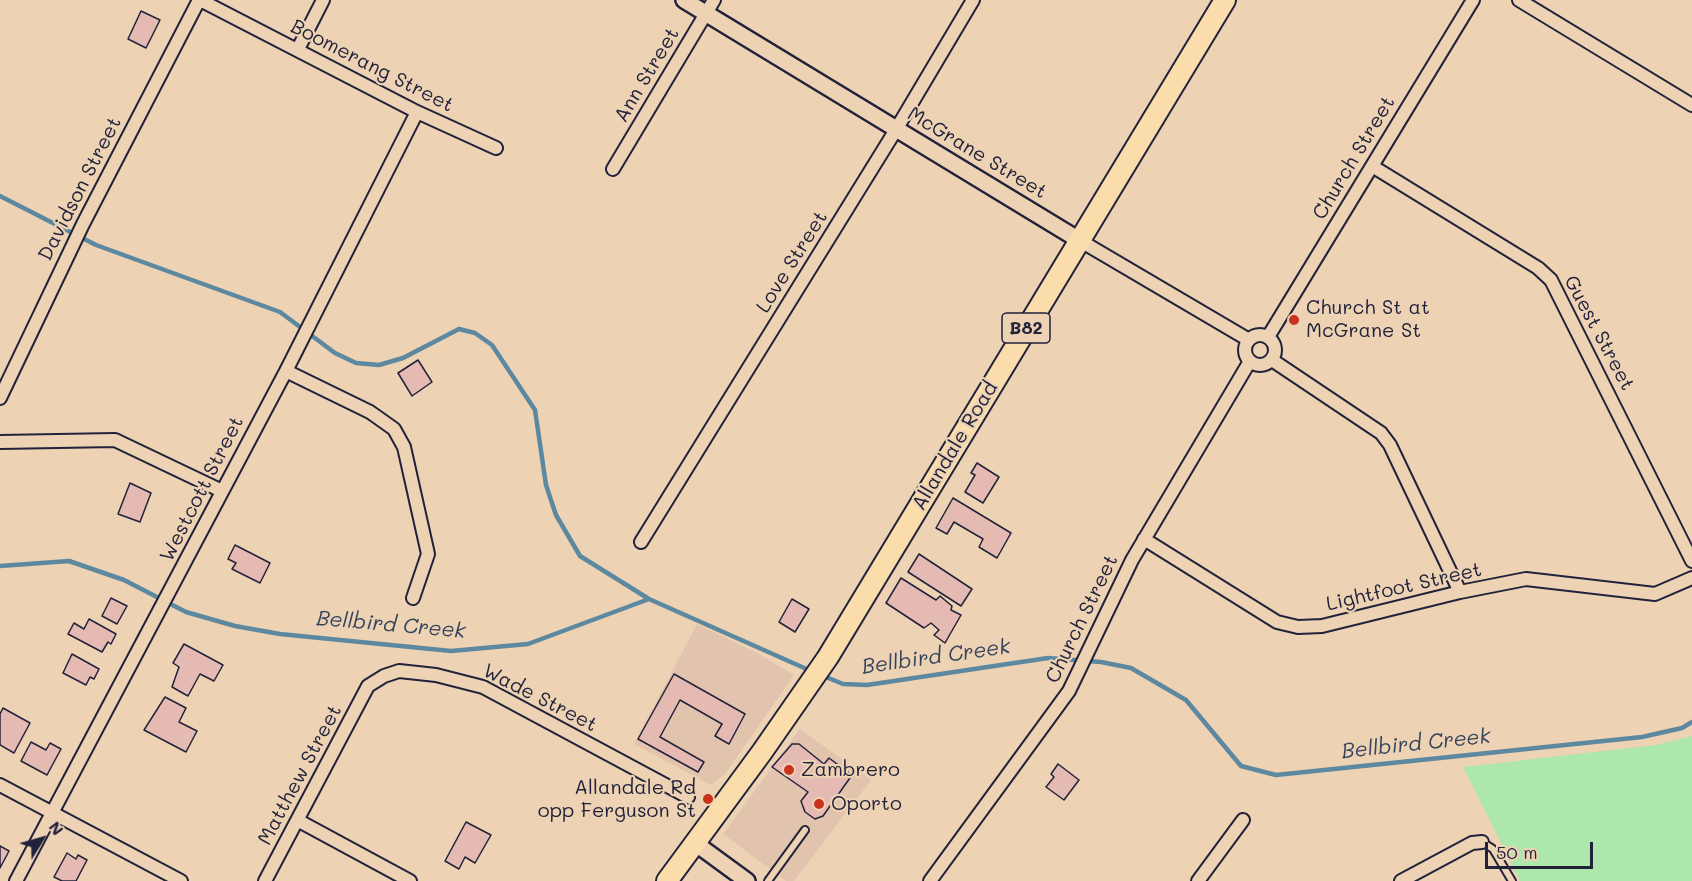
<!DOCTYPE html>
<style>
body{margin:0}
#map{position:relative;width:1692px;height:881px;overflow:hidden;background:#edd2b4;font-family:Mali,sans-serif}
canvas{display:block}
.north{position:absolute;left:12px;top:809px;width:60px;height:60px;-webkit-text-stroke:4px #edd2b4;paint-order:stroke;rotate:53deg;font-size:16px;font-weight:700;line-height:24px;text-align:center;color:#22223b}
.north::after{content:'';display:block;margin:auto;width:21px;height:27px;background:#22223b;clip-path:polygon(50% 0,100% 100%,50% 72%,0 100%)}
.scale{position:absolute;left:1485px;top:842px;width:108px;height:27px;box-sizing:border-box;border:3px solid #22223b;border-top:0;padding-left:8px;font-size:18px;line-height:21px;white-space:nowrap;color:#22223b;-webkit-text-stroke:4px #edd2b4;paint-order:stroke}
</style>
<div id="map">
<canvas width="1692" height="881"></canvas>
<div class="north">N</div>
<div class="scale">50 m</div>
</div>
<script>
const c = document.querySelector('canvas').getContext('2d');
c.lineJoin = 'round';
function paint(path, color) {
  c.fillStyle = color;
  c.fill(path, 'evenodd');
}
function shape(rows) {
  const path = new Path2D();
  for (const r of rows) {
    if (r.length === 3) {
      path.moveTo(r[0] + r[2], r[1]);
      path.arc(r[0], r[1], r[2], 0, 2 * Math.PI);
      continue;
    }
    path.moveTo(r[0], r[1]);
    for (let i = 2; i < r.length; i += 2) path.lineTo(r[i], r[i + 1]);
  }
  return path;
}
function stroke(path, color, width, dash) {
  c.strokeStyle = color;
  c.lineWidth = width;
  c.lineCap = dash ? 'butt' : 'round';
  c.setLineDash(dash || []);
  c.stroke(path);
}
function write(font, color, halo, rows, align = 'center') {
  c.font = font + ' Mali,sans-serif';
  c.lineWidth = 4.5;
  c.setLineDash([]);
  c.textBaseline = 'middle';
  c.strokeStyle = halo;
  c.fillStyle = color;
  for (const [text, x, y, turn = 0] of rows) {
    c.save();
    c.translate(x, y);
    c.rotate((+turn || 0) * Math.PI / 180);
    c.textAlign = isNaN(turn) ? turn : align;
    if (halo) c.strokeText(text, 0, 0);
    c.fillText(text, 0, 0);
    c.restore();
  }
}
const built = shape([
 [697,624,759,654,794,675,725,774,711,785,634,744],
 [800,729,871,780,794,881,786,881,723,834]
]);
const green = shape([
 [1692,736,1692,881,1520,881,1463,767,1656,745]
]);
const stream = shape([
 [0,196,96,245,280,312,335,353,356,363,379,365,403,358,459,329,475,333,492,345,535,410,546,485,556,515,580,556,649,599],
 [0,566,69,561,124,580,186,612,235,626,280,634,451,651,528,644,649,599,811,671],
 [821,675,843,684,867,685,1048,658,1101,662,1131,668,1186,700,1241,766,1276,775,1642,737,1682,728,1692,722]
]);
const building = shape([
 [141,11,160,20,146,48,128,39,141,11],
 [418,360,432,382,412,396,398,373,418,360],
 [977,463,999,477,983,503,965,492,975,475,971,473,977,463],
 [130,483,151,493,140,522,118,514,130,483],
 [953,498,1011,533,997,558,979,547,983,539,954,522,947,534,936,528,953,498],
 [235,545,270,563,260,583,232,569,236,563,228,559,235,545],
 [919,554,972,589,961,606,908,572,919,554],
 [901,578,936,600,940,596,952,606,951,610,961,615,945,643,934,635,939,630,931,623,924,628,886,603,901,578],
 [111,598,127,606,117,624,102,616,111,598],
 [792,599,809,609,795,632,779,622,792,599],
 [89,619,116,634,111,644,108,642,102,652,68,634,74,623,84,629,89,619],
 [184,644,223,665,214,681,200,674,188,696,172,687,179,667,173,663,184,644],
 [72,654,99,669,94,679,90,677,86,685,63,673,72,654],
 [674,674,745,714,729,744,715,736,722,724,680,700,660,737,704,762,698,772,638,739,674,674],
 [165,697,186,708,179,722,197,731,186,752,144,730,165,697],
 [3,708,30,723,14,753,0,745,0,714,3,708],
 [31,742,46,750,50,743,61,749,47,775,21,761,31,742],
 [792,744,799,744,824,764,829,758,852,775,823,816,815,819,805,812,801,801,808,792,772,767,792,744],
 [1058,764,1079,780,1064,800,1046,787,1054,777,1051,774,1058,764],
 [466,822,491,835,475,863,465,857,459,869,445,861,466,822],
 [0,846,9,851,0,868,0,846],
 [67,853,76,859,78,855,87,860,76,881,62,881,54,877,67,853]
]);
const service = shape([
 [1482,842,1493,849,1512,881],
 [768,881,805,830]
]);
const minor = shape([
 [200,0,417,112,496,148],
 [1519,0,1692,105],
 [298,49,323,0],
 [1372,166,1538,268,1551,280,1692,561],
 [613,169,714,0],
 [1079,240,1249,340],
 [1260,350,15],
 [1268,337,1473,0],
 [1272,360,1381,433,1390,445,1460,592],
 [286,371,370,412,394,429,404,447,428,554,413,598],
 [0,398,83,224,199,0],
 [0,442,115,440,222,491],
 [1144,539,1277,622,1298,627,1322,626,1460,592,1526,579,1655,594,1692,578],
 [641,542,897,128,973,0],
 [0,785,181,881],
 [299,821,410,881],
 [16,881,286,371,417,112],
 [265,881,368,686,384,676,399,671,436,675,483,687,688,797],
 [930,881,1069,691,1132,560,1250,361],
 [1198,881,1243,820],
 [1401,881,1472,843,1482,842]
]);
const tertiary = shape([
 [684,0,1079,240],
 [695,843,747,881]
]);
const primary = shape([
 [667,881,762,752,828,657,1225,0]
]);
const markers = [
 [1294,320,6,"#c8321e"],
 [789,770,6,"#c8321e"],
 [708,799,6,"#c8321e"],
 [819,804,6,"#c8321e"]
];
const shields = [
 [1026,328,48]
];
const shieldNames = [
 ["B82",1026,328]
];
const streetNames = [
 ["Boomerang Street",372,66,27],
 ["Ann Street",647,75,-59],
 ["McGrane Street",977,153,31],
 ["Church Street",1354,158,-59],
 ["Davidson Street",80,189,-63],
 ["Love Street",792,262,-58],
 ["Guest Street",1599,333,62],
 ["Allandale Road",955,446,-59],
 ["Westcott Street",202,489,-63],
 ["Lightfoot Street",1404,587,-13],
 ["Church Street",1082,619,-64],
 ["Wade Street",540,698,27],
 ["Matthew Street",300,775,-62]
];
const poiNames = [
 ["Church St at",1306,308],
 ["McGrane St",1306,331],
 ["Zambrero",801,770],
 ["Allandale Rd",696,788,"right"],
 ["opp Ferguson St",696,811,"right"],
 ["Oporto",831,804]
];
const waterNames = [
 ["Bellbird Creek",391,625,5],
 ["Bellbird Creek",936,657,-8],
 ["Bellbird Creek",1416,744,-6]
];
paint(built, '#e2c4ae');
paint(green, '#aee7ab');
stroke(stream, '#5c88a0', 4.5);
paint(building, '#e4bab2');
stroke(building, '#22223b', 1.5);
stroke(service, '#22223b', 10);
stroke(minor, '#22223b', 16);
stroke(tertiary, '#22223b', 20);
stroke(primary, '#22223b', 24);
stroke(service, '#edd2b4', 6);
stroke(minor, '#edd2b4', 12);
stroke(tertiary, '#edd2b4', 15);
stroke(primary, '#faddab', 20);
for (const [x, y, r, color] of markers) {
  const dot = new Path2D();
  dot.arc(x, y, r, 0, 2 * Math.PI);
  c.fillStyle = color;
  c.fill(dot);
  stroke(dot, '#edd2b4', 2);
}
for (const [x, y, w] of shields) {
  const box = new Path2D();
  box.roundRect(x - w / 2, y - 15, w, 30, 4.5);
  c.fillStyle = '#edd2b4';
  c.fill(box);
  stroke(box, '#22223b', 1.5);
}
write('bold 18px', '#22223b', null, shieldNames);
write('20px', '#22223b', '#edd2b4', streetNames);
write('20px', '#22223b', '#edd2b4', poiNames, 'left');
write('italic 21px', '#35445d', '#edd2b4', waterNames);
</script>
